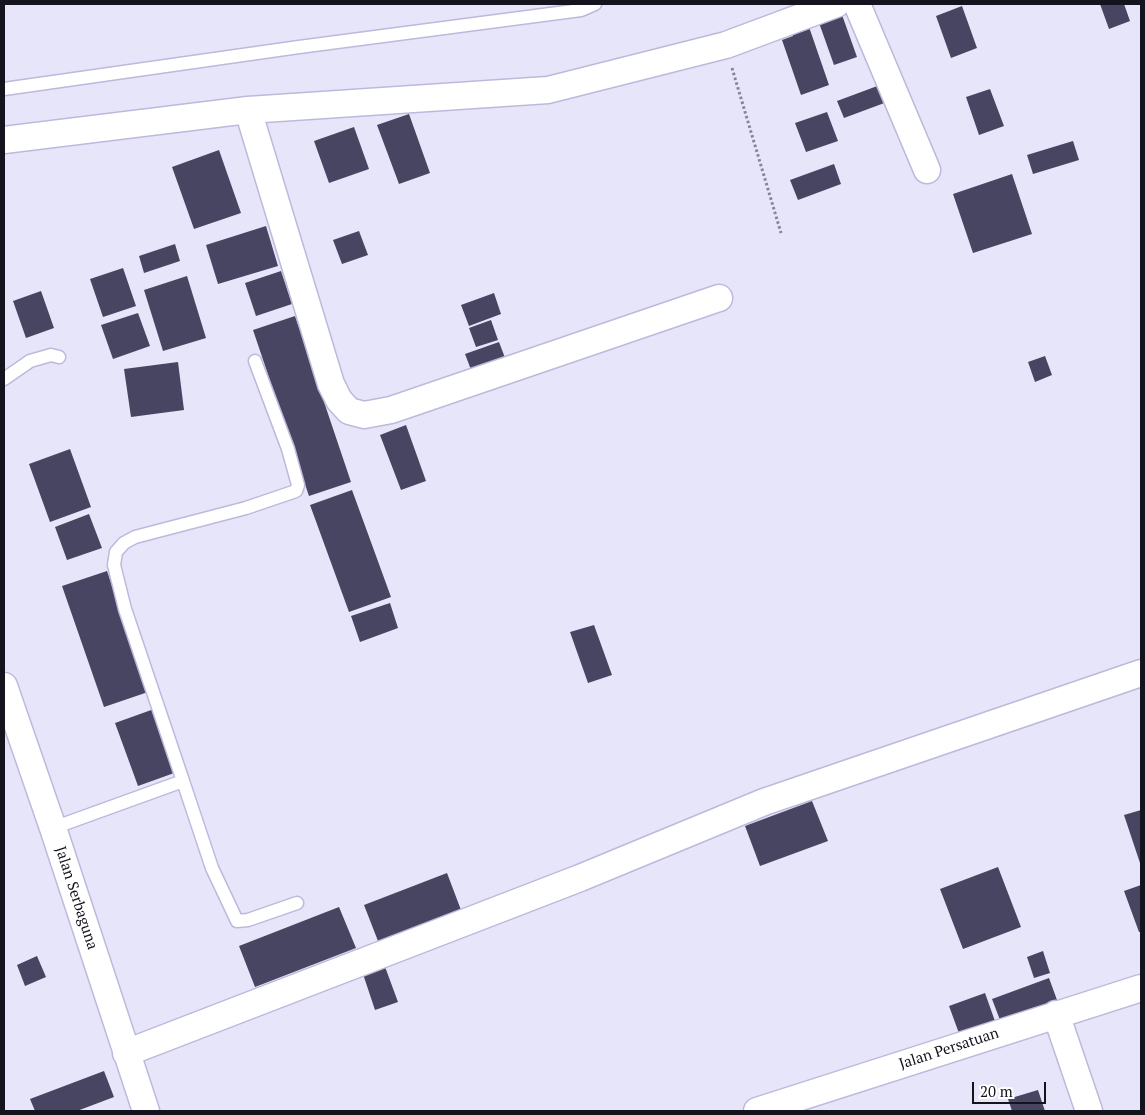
<!DOCTYPE html>
<style>
body{margin:0}
#map{position:relative;width:1145px;height:1115px;overflow:hidden;background:#e6e5fa;font-family:"PT Serif",serif}
canvas{display:block}
.frame{position:absolute;inset:0;border:5px solid #14131e;pointer-events:none}
.scale{position:absolute;left:972px;top:1082px;width:74px;height:22px;box-sizing:border-box;border:2px solid #14131e;border-top:0;padding-left:6px;font-size:15px;line-height:18px;white-space:nowrap;color:#14131e;-webkit-text-stroke:4px #fff;paint-order:stroke}
</style>
<div id="map">
<canvas width="1145" height="1115"></canvas>
<div class="frame"></div>
<div class="scale">20 m</div>
</div>
<script>
const c = document.querySelector('canvas').getContext('2d');
c.lineJoin = 'round';
function paint(path, color) {
  c.fillStyle = color;
  c.fill(path, 'evenodd');
}
function shape(rows) {
  const path = new Path2D();
  for (const r of rows) {
    path.moveTo(r[0], r[1]);
    for (let i = 2; i < r.length; i += 2) path.lineTo(r[i], r[i + 1]);
  }
  return path;
}
function stroke(path, color, width, dash) {
  c.strokeStyle = color;
  c.lineWidth = width;
  c.lineCap = dash ? 'butt' : 'round';
  c.setLineDash(dash || []);
  c.stroke(path);
}
function write(font, color, halo, rows, align = 'center') {
  c.font = font + ' "PT Serif",serif';
  c.lineWidth = 5;
  c.setLineDash([]);
  c.textBaseline = 'middle';
  c.strokeStyle = halo;
  c.fillStyle = color;
  for (const [text, x, y, turn = 0] of rows) {
    c.save();
    c.translate(x, y);
    c.rotate((+turn || 0) * Math.PI / 180);
    c.textAlign = isNaN(turn) ? turn : align;
    if (halo) c.strokeText(text, 0, 0);
    c.fillText(text, 0, 0);
    c.restore();
  }
}
const building = shape([
 [1100,4,1124,4,1130,21,1109,29],
 [962,6,977,48,951,58,936,16],
 [841,12,857,57,834,65,818,20],
 [808,24,829,85,801,95,782,40,793,36,791,31],
 [880,85,887,102,844,118,837,101],
 [990,89,1004,126,979,135,966,97],
 [827,112,838,141,806,152,795,123],
 [409,114,430,173,399,184,377,125],
 [354,127,369,169,329,183,314,141],
 [1073,141,1079,160,1033,174,1027,155],
 [219,150,241,213,194,229,172,167],
 [834,164,841,184,798,200,790,180],
 [1012,174,1032,234,973,253,953,194],
 [266,226,278,266,218,284,206,245],
 [359,231,368,255,342,264,333,240],
 [175,244,180,261,144,273,139,256],
 [123,268,136,306,103,317,90,279],
 [281,271,292,304,256,316,245,283],
 [187,276,206,338,163,351,144,290],
 [41,291,54,328,26,338,13,301],
 [494,293,501,314,469,326,461,305],
 [138,313,150,346,113,359,101,325],
 [295,316,351,482,309,496,253,330],
 [491,320,498,340,476,347,469,328],
 [499,342,507,363,473,375,465,354],
 [1045,356,1052,375,1035,382,1028,362],
 [178,362,184,410,131,417,124,369],
 [406,425,426,481,401,490,380,435],
 [70,449,91,507,50,522,29,464],
 [352,490,391,597,349,612,310,505],
 [89,514,102,548,67,560,55,527],
 [107,571,148,692,104,707,62,586],
 [390,603,398,628,360,642,351,616],
 [594,625,612,675,588,683,570,632],
 [154,709,177,772,138,786,115,723],
 [812,801,828,841,760,866,745,826],
 [1141,810,1141,866,1124,815],
 [998,867,1021,927,963,949,940,889],
 [447,873,461,910,378,941,364,905],
 [1141,885,1141,932,1139,932,1124,891],
 [339,907,356,948,255,987,239,946],
 [1043,951,1050,973,1034,978,1027,957],
 [37,956,46,977,25,986,17,965],
 [384,964,398,1002,375,1010,362,971],
 [1049,978,1057,1000,1000,1020,992,999],
 [985,993,996,1024,960,1036,949,1006],
 [104,1071,114,1097,77,1111,35,1111,30,1099],
 [1038,1090,1045,1111,1012,1111,1008,1099]
]);
const path = shape([
 [732,68,781,233]
]);
const service = shape([
 [4,89,299,47,581,10,595,4],
 [4,379,30,361,51,355,59,357],
 [183,781,125,609,114,565,116,552,124,543,135,537,246,508,296,491,298,485,288,449,255,361],
 [53,828,183,781,212,868,237,921,248,920,297,903]
]);
const minor = shape([
 [857,4,927,170],
 [248,110,331,384,339,400,349,411,364,415,391,410,719,298],
 [4,140,248,110,548,90,726,45,836,4],
 [4,686,53,828,146,1111],
 [1056,1014,1089,1111],
 [126,1053,580,878,764,802,1141,673],
 [757,1111,1141,988]
]);
const streetNames = [
 ["Jalan Serbaguna",76,898,72],
 ["Jalan Persatuan",949,1049,-18]
];
paint(building, '#474561');
stroke(service, '#bcbadc', 15);
stroke(minor, '#bcbadc', 29);
stroke(path, '#868596', 3, [2.5, 2.5]);
stroke(service, '#fff', 12);
stroke(minor, '#fff', 26);
write('15px', '#14131e', '#fff', streetNames);
</script>
